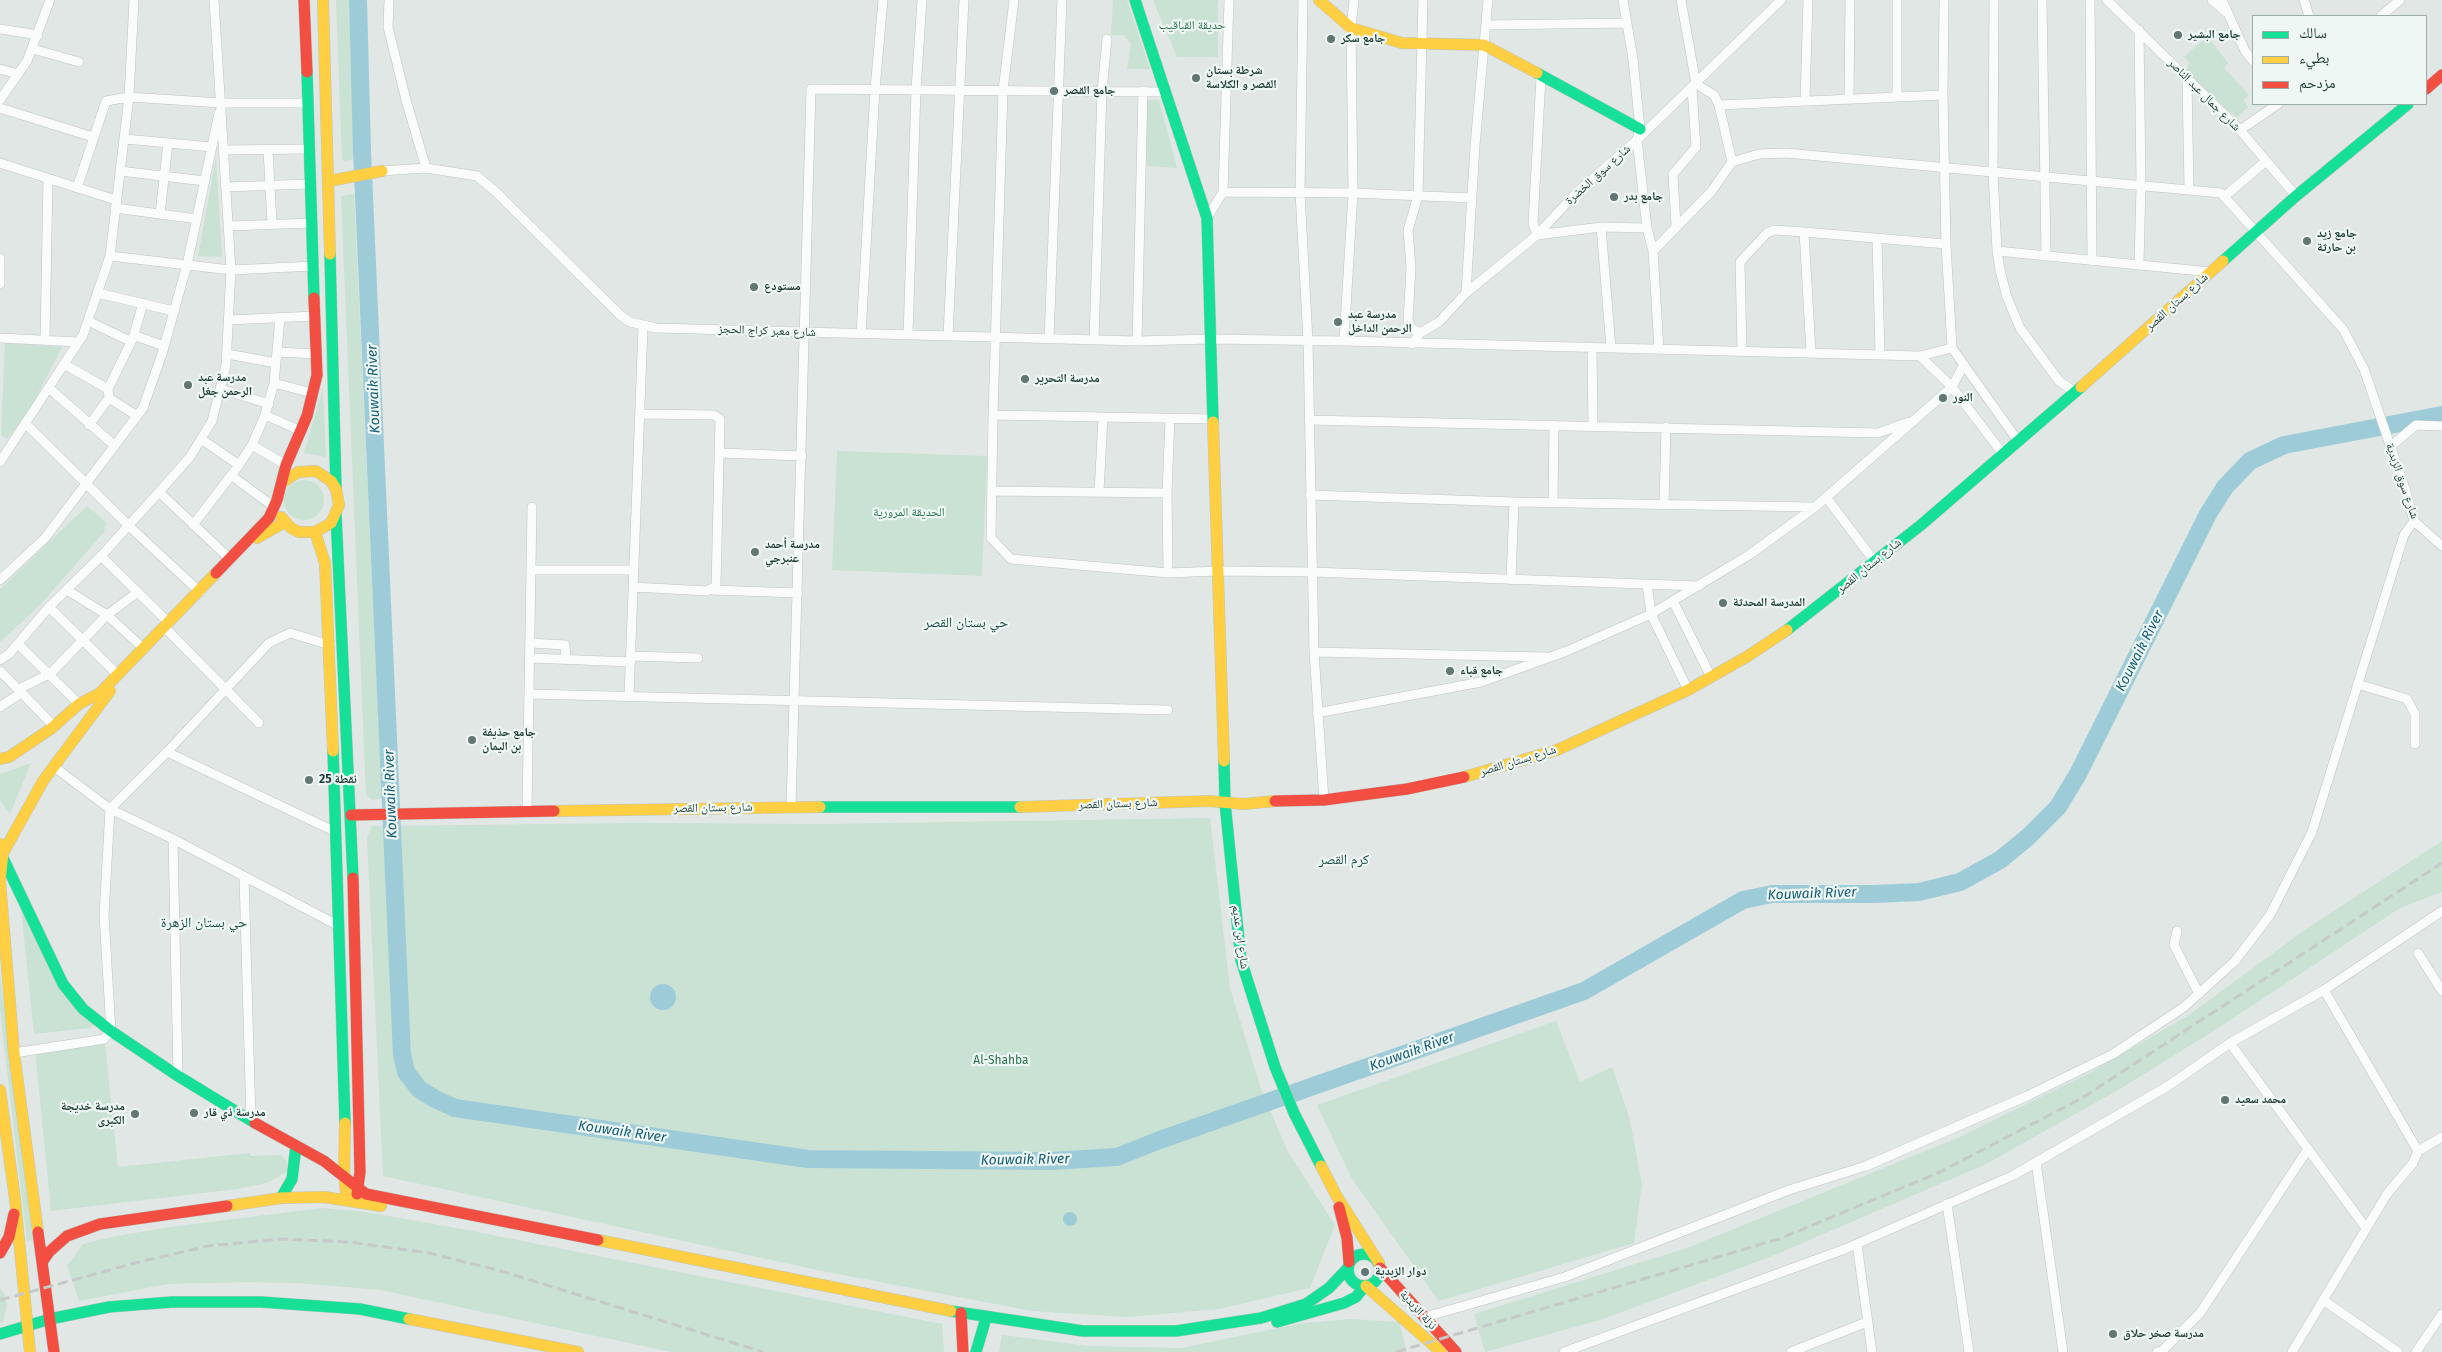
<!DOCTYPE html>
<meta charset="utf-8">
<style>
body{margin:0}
#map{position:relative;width:2442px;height:1352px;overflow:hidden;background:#e1e7e5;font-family:"Fira Sans","Noto Naskh Arabic",sans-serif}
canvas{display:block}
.legend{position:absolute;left:2252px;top:15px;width:175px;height:90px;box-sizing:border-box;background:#eef7f3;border:1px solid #9baba7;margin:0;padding:6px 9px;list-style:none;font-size:15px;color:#1e3a36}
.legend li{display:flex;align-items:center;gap:10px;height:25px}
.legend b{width:25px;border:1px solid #9baba7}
</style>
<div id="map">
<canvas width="2442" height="1352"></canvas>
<ul class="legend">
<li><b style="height:6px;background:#16e098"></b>سالك</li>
<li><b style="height:6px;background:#ffcf43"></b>بطيء</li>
<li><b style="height:6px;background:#f24e42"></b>مزدحم</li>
</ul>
</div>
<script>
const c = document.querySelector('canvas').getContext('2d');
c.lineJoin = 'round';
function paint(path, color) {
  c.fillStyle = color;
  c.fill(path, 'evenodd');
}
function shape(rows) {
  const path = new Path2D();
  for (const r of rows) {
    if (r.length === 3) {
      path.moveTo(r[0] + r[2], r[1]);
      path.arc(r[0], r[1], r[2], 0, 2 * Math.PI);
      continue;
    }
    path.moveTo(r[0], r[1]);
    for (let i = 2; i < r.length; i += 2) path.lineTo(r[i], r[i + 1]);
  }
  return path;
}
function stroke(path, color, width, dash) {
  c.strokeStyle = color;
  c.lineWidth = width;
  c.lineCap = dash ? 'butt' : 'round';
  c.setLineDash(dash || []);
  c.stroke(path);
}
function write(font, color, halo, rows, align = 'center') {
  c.font = font + ' "Fira Sans","Noto Naskh Arabic",sans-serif';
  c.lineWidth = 4.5;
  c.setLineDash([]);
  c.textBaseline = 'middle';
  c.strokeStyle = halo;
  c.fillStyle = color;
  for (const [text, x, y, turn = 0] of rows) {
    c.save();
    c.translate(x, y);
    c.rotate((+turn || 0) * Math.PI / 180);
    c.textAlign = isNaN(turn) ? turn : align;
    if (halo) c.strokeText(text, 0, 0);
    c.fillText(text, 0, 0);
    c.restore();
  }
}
const green = shape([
 [336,0,349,0,354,159,344,161,342,159],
 [1113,0,1127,0,1150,69,1127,69,1131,43,1124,35,1111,35],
 [1153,0,1218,0,1218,57,1177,57],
 [2207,36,2228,63,2224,68,2249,95,2243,100,2248,107,2237,118,2183,72,2190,63,2184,57],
 [1147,100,1159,100,1177,168,1147,166],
 [216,158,222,257,198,256],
 [354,194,382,798,373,800,366,795,341,196],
 [5,343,62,347,29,411,7,439,1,435],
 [323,388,326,457,304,453],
 [837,451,987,456,982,576,832,570],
 [304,500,20],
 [87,506,106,522,104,532,40,605,0,642,0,589],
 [31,763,10,814,0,800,0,774],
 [1210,818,1230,988,1261,1089,1288,1152,1335,1225,1310,1288,1219,1309,1126,1317,1032,1311,822,1271,383,1176,367,838,372,826,634,823,824,824],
 [2442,841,2442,892,2400,908,2223,1025,2120,1089,1986,1164,1770,1257,1600,1320,1485,1352,1474,1314,1687,1248,1960,1137,2093,1071,2189,1015,2306,929],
 [21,909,47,960,98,1021,90,1028,34,1034],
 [0,972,33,1240,27,1241,0,1011],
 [1556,1021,1580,1082,1612,1067,1629,1116,1642,1184,1634,1243,1439,1301,1352,1179,1317,1105],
 [105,1044,118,1167,250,1153,250,1156,281,1155,287,1162,287,1172,267,1183,237,1189,51,1211,35,1050],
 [322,1208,366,1212,467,1230,942,1324,944,1352,671,1352,380,1290,298,1283,246,1282,168,1284,79,1301,67,1266,83,1244,111,1237,170,1227],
 [0,1289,4,1293,7,1305,3,1322,0,1323],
 [1351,1319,1399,1322,1407,1352,999,1352,1002,1335,1089,1346,1181,1348,1303,1323]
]);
const water = shape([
 [663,997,13],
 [1070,1219,7]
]);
const river = shape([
 [358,0,362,151,402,1055,406,1072,419,1089,435,1099,455,1108,808,1159,1051,1161,1117,1157,1157,1141,1584,991,1743,900,1772,894,1874,894,1919,892,1960,882,2000,860,2028,837,2058,807,2078,774,2208,514,2225,487,2250,461,2284,445,2442,415]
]);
const street = shape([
 [389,0,388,27,406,100,426,168],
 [1014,0,1003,90,993,415,991,538,1011,559,1168,573,1218,571,1312,572,1699,586],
 [1303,0,1300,193,1308,341,1314,652,1324,800],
 [1623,0,1633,59,1640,129,1637,140,1647,228,1653,251,1659,349],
 [1681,0,1696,84,1714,95,1719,105,1943,95],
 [1944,0,1943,95,1946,244,1952,348,2018,441],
 [1994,0,1993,173,1997,251,2000,270,2007,297,2020,328,2059,381,2075,392],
 [2042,0,2046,256],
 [2090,0,2092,261],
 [2107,0,2240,130,2296,196],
 [2212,0,2226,12],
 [2222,0,2245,51,2253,61],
 [2304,0,2309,16],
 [2381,16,2400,0],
 [1486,25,1627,23],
 [0,29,38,35],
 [33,49,79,62],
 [0,69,18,74],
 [1541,77,1533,223,1537,235,1601,227,1647,228],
 [2187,80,2189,189],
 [1897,96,1897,0],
 [1849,98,1850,0],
 [0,100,27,61,50,0],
 [1805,100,1808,0],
 [1719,105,1732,162],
 [0,108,93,137],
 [2240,130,2278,104],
 [125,139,212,147],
 [225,150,310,149],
 [268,150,272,223],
 [0,163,116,200],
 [120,171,205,181],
 [382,171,426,168,477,176,496,192,620,315,630,322,656,328,1137,341,1212,339,1344,341,1920,356,1952,348],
 [226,187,310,184],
 [77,188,106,101,129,97,221,103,306,103],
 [1223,192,1353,193,1472,198],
 [2224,197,2266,161],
 [115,208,197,219],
 [160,214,168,143],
 [1207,218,1223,192,1229,0],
 [229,226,312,223],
 [1676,226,1673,174,1696,147,1692,88],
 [1601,227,1611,348],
 [1804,232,1811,352],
 [1877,239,1880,353],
 [1653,251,1711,192,1732,162,1759,154,1786,153,2221,193,2343,329,2364,369,2405,489,2414,521,2442,546],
 [1997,251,2211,272],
 [110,256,231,270,314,266],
 [0,258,0,284],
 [2139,265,2141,185,2139,30],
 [97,293,174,311],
 [1466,293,1475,146,1488,0],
 [229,320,315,316],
 [88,321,130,341,136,336,164,346],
 [1420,333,1411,328,1408,320,1411,268,1408,230,1418,196,1423,0],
 [861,334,875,89,883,0],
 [908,335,916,90,922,0],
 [948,336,964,0],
 [0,338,78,342],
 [45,339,48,179],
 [1049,339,1062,0],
 [1094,340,1102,91,1107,39],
 [1137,341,1143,91],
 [1344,341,1353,193,1351,28,1354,0],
 [1412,344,1420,333,1439,322,1466,293,1537,235,1576,193,1637,140,1781,0],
 [1592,348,1593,425],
 [1742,350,1740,262,1767,233,1774,230,1804,232,1946,244],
 [277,352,316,354],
 [227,354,276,363],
 [1920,356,1952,387,2003,454],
 [64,364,108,389],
 [274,383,312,393],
 [49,388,115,446],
 [221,389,269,404],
 [109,398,137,416],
 [265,415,301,431],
 [993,415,1213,419],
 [1309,420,1878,433,1909,422],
 [26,424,129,526,200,592],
 [89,425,109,398,108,389,133,338,143,303],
 [201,439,239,465],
 [252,445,286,465],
 [2390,447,2416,425,2442,426],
 [720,453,802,456],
 [0,462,83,335,110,256,129,97,134,0],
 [232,476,274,507],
 [992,491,1167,493],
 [159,492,230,559],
 [1099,492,1103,417],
 [1310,495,1514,502,1815,507],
 [1826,497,1875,562],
 [1553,502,1554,425],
 [1664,505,1666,427],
 [193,525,239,465,252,445,265,415,274,383,280,318],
 [101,556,169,623],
 [531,570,634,570],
 [1168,573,1167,493,1170,418],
 [0,580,45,538,143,408,162,354,187,265,219,113],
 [1511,580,1514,502],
 [1647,584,1651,614,1688,690],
 [633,587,707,591,716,586,720,419,714,415,640,414],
 [67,590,107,615,144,649],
 [712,590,798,593],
 [1673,601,1711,677],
 [49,607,118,675],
 [168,631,259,723],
 [531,643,565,645,566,659],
 [18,644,79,704],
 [1314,652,1546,657],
 [631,656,698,658],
 [530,658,631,662],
 [0,660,9,654,49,607,101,556,159,492,190,457,212,421,226,365,231,270,214,0],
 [0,671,54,726],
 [2358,684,2407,699,2415,714,2415,744],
 [530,694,1168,710],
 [629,696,643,326],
 [0,707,21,693,19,689,51,673,107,615,138,592],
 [1317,713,1481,682,1567,651,1651,614,1749,555,1815,507,1952,387,1963,366],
 [167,752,336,832],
 [53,766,110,809,173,839,339,926],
 [791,807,811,89,1165,92],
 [527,811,532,507],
 [173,839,178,1076],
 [244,877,251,1121],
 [2177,931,2174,945,2199,994],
 [2418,953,2442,991],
 [2324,990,2418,1151],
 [2230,1043,2308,1149],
 [14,1053,92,1041,104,1039,111,1031,104,915,110,809,167,752,269,643,290,633,330,645],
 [2036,1162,2063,1352],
 [1947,1204,1969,1352],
 [1857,1244,1872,1352],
 [2323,1300,2398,1352],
 [1425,1317,1565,1277,1789,1190,1866,1166,2027,1096,2113,1054,2184,1007,2235,961,2270,915,2312,832,2404,535,2414,521],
 [1564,1352,1845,1249,2014,1175,2168,1086,2230,1043,2324,990,2442,911],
 [1791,1352,1867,1322],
 [2157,1352,2162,1351,2200,1313,2308,1149,2366,1228],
 [2292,1352,2387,1194,2413,1163,2418,1151,2442,1137],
 [2416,1352,2442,1314]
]);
const fast = shape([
 [1135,0,1207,218,1213,422],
 [307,72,314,298],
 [1537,73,1640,129],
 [330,254,336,489],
 [2223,261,2296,196,2408,104],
 [336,515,353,878],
 [1787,630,1921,525,2081,387],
 [333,751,345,1123],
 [1224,761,1225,803,1241,960,1275,1067,1294,1113,1321,1166],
 [820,807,1020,807],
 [4,860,63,984,83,1009,111,1031,178,1076,255,1123],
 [281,1198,292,1179,296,1146],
 [1364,1270,16],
 [951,1311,1083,1331,1176,1331,1261,1318,1306,1304,1329,1288,1347,1269],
 [1277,1322,1344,1303,1356,1297,1365,1286],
 [0,1334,50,1319,109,1307,172,1302,261,1302,360,1309,409,1319],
 [976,1352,986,1318]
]);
const slow = shape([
 [323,0,330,254],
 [1319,0,1351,28,1402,43,1484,45,1537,73],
 [329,181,382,171],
 [2081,387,2223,261],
 [1213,422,1224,761],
 [281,517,291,528,299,532,315,532,331,523,339,505,336,489,331,481,316,471,298,472,283,482],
 [315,532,325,563,333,751],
 [257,538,285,522],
 [0,759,9,757,52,728,79,704,100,693,216,573],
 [1464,777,1557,750,1688,690,1748,656,1787,630],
 [1020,807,1209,801,1244,804,1275,801],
 [554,811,820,807],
 [0,844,3,853,0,881,14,1053,38,1232],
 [3,853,43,781,110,691],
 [0,1090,15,1199,30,1352],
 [345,1123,344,1175,347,1200],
 [1321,1166,1336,1195,1379,1263],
 [227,1206,281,1198,324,1197,381,1206],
 [598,1240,951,1311],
 [1366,1286,1441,1352],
 [409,1319,578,1352]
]);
const jam = shape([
 [304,0,307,72],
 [2426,89,2442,75],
 [216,573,269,518,277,500,286,465,307,416,317,375,314,298],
 [1275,801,1324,800,1407,789,1464,777],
 [351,815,554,811],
 [353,878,360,1172,357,1194],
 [255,1123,324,1161,366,1194,598,1240],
 [1339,1207,1347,1238,1349,1262],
 [38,1232,54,1352],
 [0,1253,9,1237,14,1214],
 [42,1262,49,1252,67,1236,100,1224,227,1206],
 [1380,1268,1456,1352],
 [961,1313,963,1352]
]);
const rail = shape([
 [0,1300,139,1262,208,1246,280,1239,349,1242,429,1253,501,1271,763,1352],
 [1396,1352,1779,1239,1938,1173,2082,1098,2442,863]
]);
const markers = [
 [2178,35,5,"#627773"],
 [1331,39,5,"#627773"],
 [1196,78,5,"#627773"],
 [1054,91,5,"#627773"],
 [1614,197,5,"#627773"],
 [2307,241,5,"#627773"],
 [754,287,5,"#627773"],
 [1338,322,5,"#627773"],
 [1025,379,5,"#627773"],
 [188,385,5,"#627773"],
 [1943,398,5,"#627773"],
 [755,552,5,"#627773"],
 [1723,603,5,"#627773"],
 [1450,671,5,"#627773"],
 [472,740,5,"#627773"],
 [309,780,5,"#627773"],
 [2225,1100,5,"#627773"],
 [194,1113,5,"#627773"],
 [135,1114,5,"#627773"],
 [1365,1272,5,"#627773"],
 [2113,1334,5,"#627773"]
];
const parkNames = [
 ["حديقة القباقيب",1192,26],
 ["الحديقة المرورية",909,513],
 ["Al-Shahba",1001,1061]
];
const poiNames = [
 ["جامع البشير",2188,35],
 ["جامع سكر",1341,39],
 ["شرطة بستان",1206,71],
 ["القصر و الكلاسة",1206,85],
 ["جامع القصر",1064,91],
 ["جامع بدر",1624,197],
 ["جامع زيد",2317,234],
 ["بن حارثة",2317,248],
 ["مستودع",764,287],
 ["مدرسة عبد",1348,315],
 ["الرحمن الداخل",1348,329],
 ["مدرسة عبد",198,378],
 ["الرحمن جغل",198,392],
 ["مدرسة التحرير",1035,379],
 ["النور",1953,398],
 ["مدرسة أحمد",765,545],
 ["عنبرجي",765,559],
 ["المدرسة المحدثة",1733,603],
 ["جامع قباء",1460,671],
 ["جامع حذيفة",482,733],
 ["بن اليمان",482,747],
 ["نقطة 25",319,780],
 ["محمد سعيد",2235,1100],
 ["مدرسة خديجة",125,1107,"right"],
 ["الكبرى",125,1121,"right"],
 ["مدرسة ذي قار",204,1113],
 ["دوار الزبدية",1375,1272],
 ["مدرسة صخر حلاق",2123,1334]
];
const streetNames = [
 ["شارع جمال عبد الناصر",2204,95,45],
 ["شارع سوق الخضرة",1598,175,-42],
 ["شارع بستان القصر",2177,302,-42],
 ["شارع معبر كراج الحجز",767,331,2],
 ["شارع سوق الزبدية",2402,481,71],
 ["شارع بستان القصر",1869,566,-39],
 ["شارع بستان القصر",1518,761,-17],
 ["شارع بستان القصر",1118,804,-2],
 ["شارع بستان القصر",713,808,-1],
 ["شارع ابن عديم",1240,937,82],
 ["نزلة الزبدية",1418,1310,48]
];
const waterNames = [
 ["Kouwaik River",374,389,-92],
 ["Kouwaik River",2140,651,-63],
 ["Kouwaik River",391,794,-92],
 ["Kouwaik River",1812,894,-2],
 ["Kouwaik River",1412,1052,-20],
 ["Kouwaik River",622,1132,8],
 ["Kouwaik River",1025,1160,-1]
];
const neighbourhoodNames = [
 ["حي بستان القصر",966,623],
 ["كرم القصر",1344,860],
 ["حي بستان الزهرة",204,923]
];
paint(green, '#c9e2d3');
paint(water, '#9ecbd8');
stroke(river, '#9ecbd8', 18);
stroke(street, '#bec4c2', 10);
stroke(fast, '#bcc5c2', 12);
stroke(slow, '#bcc5c2', 12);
stroke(jam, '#bcc5c2', 12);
stroke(street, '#fafbfb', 9);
stroke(fast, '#16e098', 11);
stroke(slow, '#ffcf43', 11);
stroke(jam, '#f24e42', 11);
stroke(rail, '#c5c9c8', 3, [10, 5]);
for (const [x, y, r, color] of markers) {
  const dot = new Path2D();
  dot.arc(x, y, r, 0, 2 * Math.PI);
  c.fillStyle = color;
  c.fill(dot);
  stroke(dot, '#eef7f3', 2);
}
write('12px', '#27734c', '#eef7f3', parkNames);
write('bold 12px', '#1e3a36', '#eef7f3', poiNames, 'left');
write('12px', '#1e3a36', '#eef7f3', streetNames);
write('italic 14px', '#165e78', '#eef7f3', waterNames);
write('14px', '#1a4d45', '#eef7f3', neighbourhoodNames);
</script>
